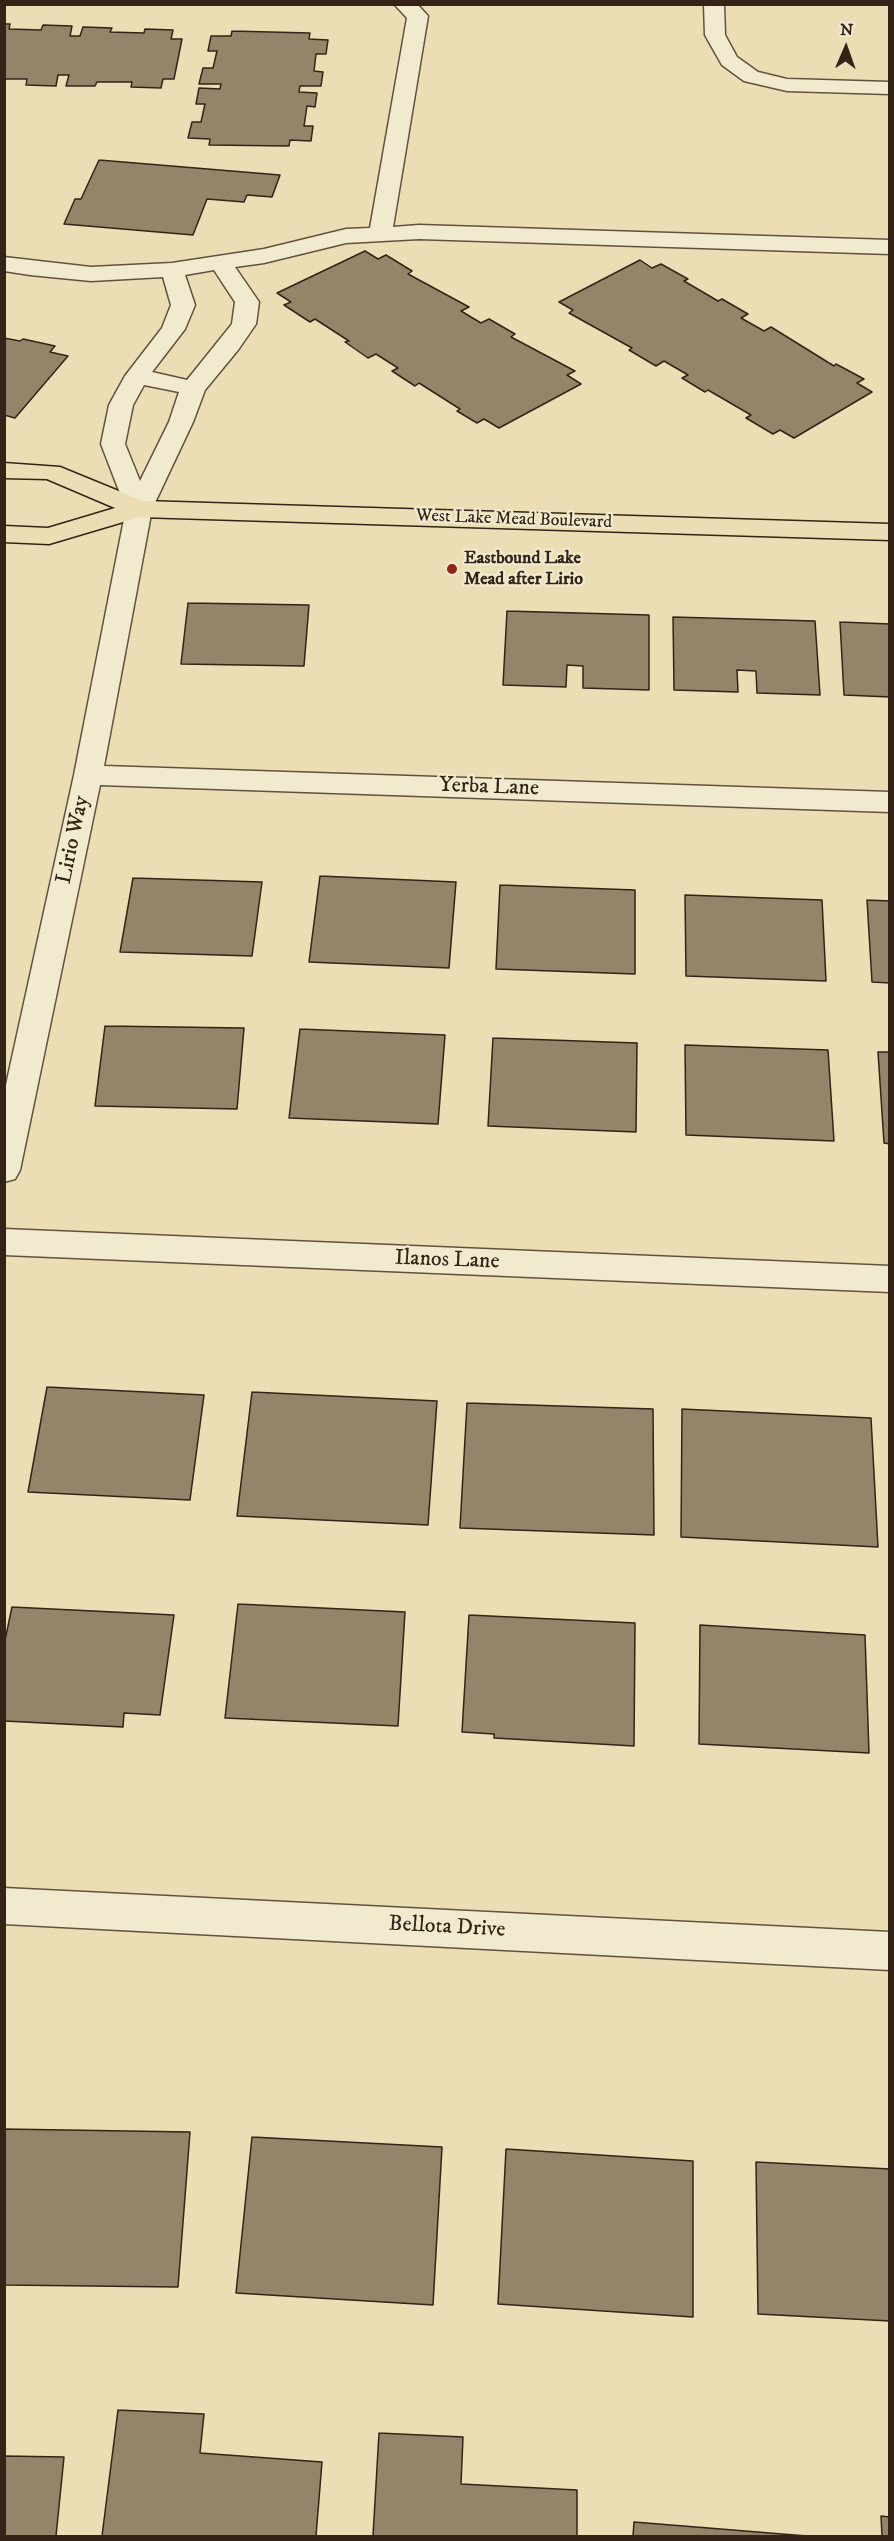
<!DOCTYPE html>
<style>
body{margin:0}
#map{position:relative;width:894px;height:2541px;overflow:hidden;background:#ebdeb5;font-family:"IM FELL DW Pica",serif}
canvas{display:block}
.frame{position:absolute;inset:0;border:6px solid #332417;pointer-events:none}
.north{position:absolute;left:816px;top:18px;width:60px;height:60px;-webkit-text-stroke:4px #f2eacf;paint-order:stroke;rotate:2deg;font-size:16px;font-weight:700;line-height:24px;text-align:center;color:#332417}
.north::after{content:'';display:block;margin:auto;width:21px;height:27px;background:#332417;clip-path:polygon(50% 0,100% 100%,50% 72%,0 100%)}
</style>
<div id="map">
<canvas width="894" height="2541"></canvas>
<div class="frame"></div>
<div class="north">N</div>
</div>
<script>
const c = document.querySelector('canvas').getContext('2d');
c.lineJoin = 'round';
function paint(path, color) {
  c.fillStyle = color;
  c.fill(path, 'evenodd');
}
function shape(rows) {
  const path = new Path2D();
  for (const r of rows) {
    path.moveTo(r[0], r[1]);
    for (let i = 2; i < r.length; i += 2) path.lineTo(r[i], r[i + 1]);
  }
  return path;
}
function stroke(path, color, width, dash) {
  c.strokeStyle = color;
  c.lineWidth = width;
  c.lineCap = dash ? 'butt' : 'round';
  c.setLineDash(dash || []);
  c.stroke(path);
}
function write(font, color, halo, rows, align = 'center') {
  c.font = font + ' "IM FELL DW Pica",serif';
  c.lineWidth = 4.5;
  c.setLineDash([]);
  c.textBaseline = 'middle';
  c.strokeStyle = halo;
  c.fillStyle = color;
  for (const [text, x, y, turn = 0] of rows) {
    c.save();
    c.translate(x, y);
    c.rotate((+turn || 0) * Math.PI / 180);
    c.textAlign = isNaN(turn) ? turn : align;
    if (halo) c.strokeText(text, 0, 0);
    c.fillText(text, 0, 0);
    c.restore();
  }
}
const building = shape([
 [4,24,10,24,9,29,41,30,43,25,72,26,70,36,80,36,83,27,112,28,110,32,144,33,145,29,173,30,171,39,182,39,174,79,163,79,161,88,131,87,132,82,97,82,95,86,66,86,69,75,58,75,56,86,26,85,27,79,4,79,4,24],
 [232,31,310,33,309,39,328,40,326,54,316,54,314,71,323,72,321,86,300,86,299,92,317,93,315,107,307,106,304,126,313,126,311,141,290,140,289,146,209,145,210,139,188,138,192,122,201,122,205,104,196,104,199,88,220,89,221,84,199,84,203,68,213,68,217,51,208,51,211,36,231,36,232,31],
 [99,160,280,175,272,197,247,195,244,202,207,199,193,235,64,224,75,199,81,199,99,160],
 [365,251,378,259,386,255,412,271,408,274,469,307,461,311,481,323,489,319,515,334,511,337,575,371,567,375,581,384,499,428,484,419,477,423,457,411,460,409,419,383,415,386,392,371,398,368,376,354,368,358,345,342,349,341,315,319,310,322,284,305,291,302,277,293,365,251],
 [640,260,652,268,661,264,688,279,684,281,718,301,722,299,748,314,741,318,764,331,771,327,834,366,836,364,864,379,857,383,872,392,794,438,780,430,773,434,746,418,751,415,708,390,705,392,682,378,688,375,664,361,656,366,629,350,632,348,569,313,573,310,559,302,640,260],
 [4,338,20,341,23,339,55,346,50,352,68,356,15,418,4,415,4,338],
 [188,603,309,605,304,666,181,664,188,603],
 [507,611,649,615,649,690,583,688,583,666,567,665,566,687,503,685,507,611],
 [673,617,815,621,820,695,757,693,756,671,737,670,738,692,674,690,673,617],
 [840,622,890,624,890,697,844,695,840,622],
 [320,876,456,882,449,968,309,962,320,876],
 [133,878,262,882,252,956,120,952,133,878],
 [500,885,635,890,635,974,496,969,500,885],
 [685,895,822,900,826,981,686,976,685,895],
 [867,900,890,901,890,983,872,982,867,900],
 [105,1026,244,1028,237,1109,95,1106,105,1026],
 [300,1029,445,1035,438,1124,289,1118,300,1029],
 [493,1038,637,1043,636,1132,488,1126,493,1038],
 [685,1045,828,1050,834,1141,686,1135,685,1045],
 [878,1052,890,1052,890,1144,884,1143,878,1052],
 [47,1387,204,1395,190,1500,28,1492,47,1387],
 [252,1392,437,1401,428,1525,237,1516,252,1392],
 [467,1403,653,1409,654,1535,460,1528,467,1403],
 [682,1409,871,1418,878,1547,681,1537,682,1409],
 [238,1604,405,1612,398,1726,225,1718,238,1604],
 [12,1607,174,1615,160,1715,124,1713,123,1727,4,1721,4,1645,12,1607],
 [469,1615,635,1623,634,1746,494,1738,494,1734,462,1732,469,1615],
 [700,1625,865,1635,869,1753,699,1744,700,1625],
 [4,2129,190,2132,178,2287,4,2285,4,2129],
 [252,2137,442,2147,433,2305,236,2293,252,2137],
 [506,2149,693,2161,693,2317,498,2304,506,2149],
 [756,2162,890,2169,890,2321,758,2314,756,2162],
 [118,2410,204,2414,200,2453,322,2462,316,2536,102,2536,118,2410],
 [379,2433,463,2437,461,2484,577,2490,577,2536,373,2536,379,2433],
 [4,2456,64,2457,56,2536,4,2536,4,2456],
 [881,2516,890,2517,890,2536,882,2536,881,2516],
 [634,2522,807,2536,633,2536,634,2522]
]);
const minor = shape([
 [394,4,417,4,428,16,393,227,419,225,890,240,890,254,419,239,346,243,264,263,235,267,259,302,256,324,238,350,205,390,193,422,152,509,104,766,890,792,890,812,100,785,20,1170,15,1179,4,1182,4,1094,74,775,126,509,101,444,109,405,125,376,162,328,171,305,163,277,91,281,30,275,4,271,4,257,91,267,172,263,264,249,346,229,370,228,407,18,394,4],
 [214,270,235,302,232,324,187,380,152,372,185,329,195,305,185,275,214,270],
 [144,385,179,392,169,422,140,481,125,444,133,405,144,385],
 [704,4,724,4,725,35,737,57,758,72,787,79,890,82,890,94,787,91,744,81,722,65,705,35,704,4],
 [4,1229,890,1266,890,1292,4,1255,4,1229],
 [4,1888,890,1932,890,1970,4,1924,4,1888]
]);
const major = shape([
 [4,463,60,467,143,501,890,524,890,540,140,517,49,544,4,542,4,526,48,528,115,508,47,479,4,478,4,463]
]);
const markers = [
 [452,569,6,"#8f2418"]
];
const farStreetnames = [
 ["West Lake Mead Boulevard",514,520,2]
];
const farPoinames = [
 ["Eastbound Lake",464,559],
 ["Mead after Lirio",464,580]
];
const streetNames = [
 ["Yerba Lane",489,788,2],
 ["Lirio Way",74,840,-78],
 ["Ilanos Lane",447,1261,2],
 ["Bellota Drive",447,1928,3]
];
paint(building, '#938569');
stroke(building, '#332417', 1.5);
stroke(minor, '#61523e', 3);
stroke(major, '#332417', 3);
paint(minor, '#f2eacf');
paint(major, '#ebdeb5');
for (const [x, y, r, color] of markers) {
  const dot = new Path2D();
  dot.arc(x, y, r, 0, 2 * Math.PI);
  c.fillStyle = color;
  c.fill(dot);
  stroke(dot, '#f2eacf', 2);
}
write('18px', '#332417', '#f2eacf', farStreetnames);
write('bold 18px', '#332417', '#f2eacf', farPoinames, 'left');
write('22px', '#332417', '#f2eacf', streetNames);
</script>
